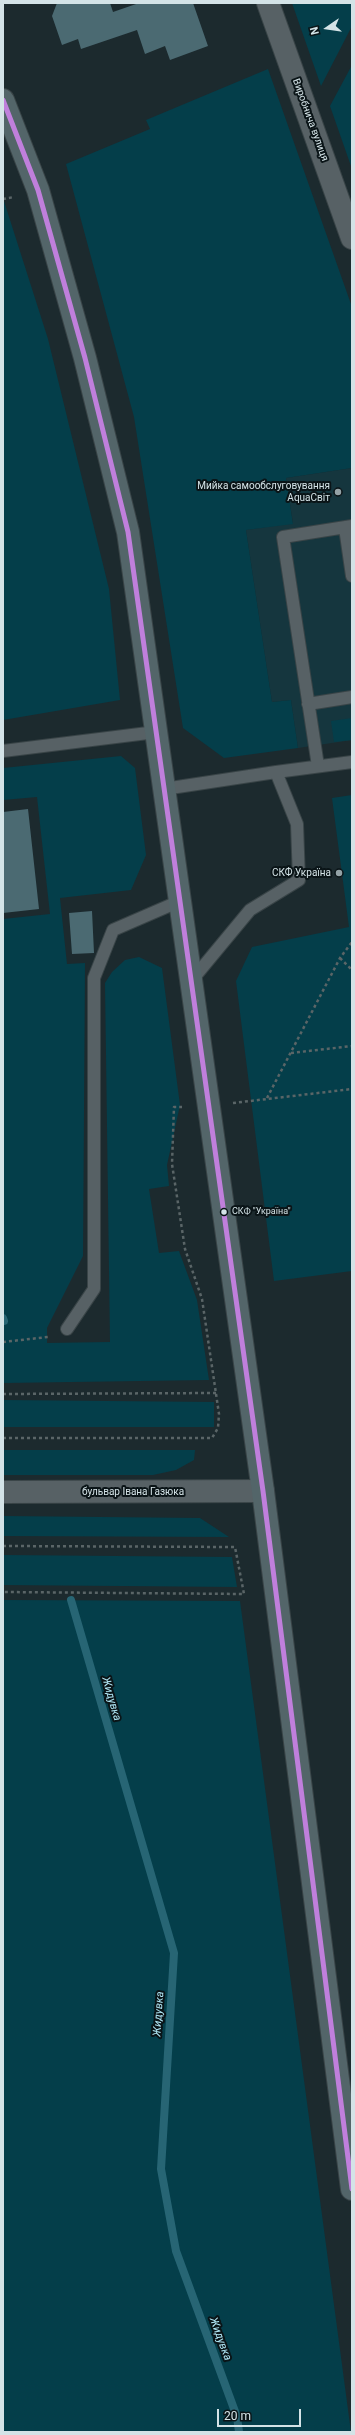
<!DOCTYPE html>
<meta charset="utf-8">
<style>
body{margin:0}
#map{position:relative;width:355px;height:2435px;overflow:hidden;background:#1c2a2e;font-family:Roboto,sans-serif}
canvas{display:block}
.frame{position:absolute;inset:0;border:4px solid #d4e3e7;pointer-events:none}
.north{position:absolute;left:307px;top:8px;width:40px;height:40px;-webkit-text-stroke:3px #0a1417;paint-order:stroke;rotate:257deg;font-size:11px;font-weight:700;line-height:16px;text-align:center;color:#d4e3e7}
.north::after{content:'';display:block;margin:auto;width:14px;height:18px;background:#d4e3e7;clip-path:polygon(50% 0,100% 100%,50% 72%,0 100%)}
.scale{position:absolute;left:217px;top:2409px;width:84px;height:18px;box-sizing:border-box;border:2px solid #d4e3e7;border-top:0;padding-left:5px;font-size:12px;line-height:14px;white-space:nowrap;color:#d4e3e7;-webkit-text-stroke:3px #0a1417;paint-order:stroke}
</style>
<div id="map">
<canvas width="355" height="2435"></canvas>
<div class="frame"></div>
<div class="north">N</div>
<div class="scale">20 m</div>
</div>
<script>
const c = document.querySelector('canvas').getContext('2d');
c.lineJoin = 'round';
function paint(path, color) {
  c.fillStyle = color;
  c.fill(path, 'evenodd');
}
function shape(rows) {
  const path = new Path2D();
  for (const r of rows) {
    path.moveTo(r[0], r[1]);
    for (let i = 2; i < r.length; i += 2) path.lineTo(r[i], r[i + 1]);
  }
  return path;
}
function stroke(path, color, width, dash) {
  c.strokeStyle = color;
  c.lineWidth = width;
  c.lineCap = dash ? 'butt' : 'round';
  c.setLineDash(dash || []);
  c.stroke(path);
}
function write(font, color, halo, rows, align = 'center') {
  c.font = font + ' Roboto,sans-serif';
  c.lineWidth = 4;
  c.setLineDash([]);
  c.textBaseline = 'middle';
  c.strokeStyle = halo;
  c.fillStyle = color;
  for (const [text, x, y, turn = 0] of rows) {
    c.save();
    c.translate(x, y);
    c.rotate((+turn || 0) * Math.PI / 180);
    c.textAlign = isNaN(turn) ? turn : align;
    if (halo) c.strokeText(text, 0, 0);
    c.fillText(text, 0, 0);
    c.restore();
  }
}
const built = shape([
 [352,468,352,740,298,748,291,700,272,702,246,530,293,523,286,478]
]);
const green = shape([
 [292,3,352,3,352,26,321,86],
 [352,65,352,169,330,106],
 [268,69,352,307,352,468,286,478,293,524,246,530,272,702,291,700,298,748,224,758,183,728,134,417,66,164,150,129,146,120],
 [3,198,48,339,109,589,120,700,3,720],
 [352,718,352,740,334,742,331,721],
 [121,756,135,768,146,855,131,890,60,898,67,964,85,963,83,1256,47,1328,47,1343,110,1342,105,983,112,972,125,960,139,957,162,968,180,1105,167,1165,169,1186,149,1189,159,1253,179,1251,197,1300,209,1380,3,1383,3,919,50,914,37,797,3,800,3,768],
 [352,795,352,1271,274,1281,236,981,252,947,349,927,332,798],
 [3,1400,214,1402,214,1427,3,1427],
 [3,1450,195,1450,194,1460,176,1470,153,1475,3,1475],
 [3,1516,200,1518,229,1537,3,1536],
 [3,1555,232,1557,237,1587,3,1585],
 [3,1600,240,1601,351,2432,3,2432]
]);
const stream = shape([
 [3,1318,4,1321],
 [71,1600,174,1953,161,2169,176,2251,237,2417,239,2432]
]);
const building = shape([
 [57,3,110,3,113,12,139,3,193,3,208,46,170,60,165,46,145,54,137,30,81,49,78,39,62,45,52,16],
 [28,809,39,909,3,913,3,812],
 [92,911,94,953,72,954,69,913]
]);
const path = shape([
 [3,199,14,197],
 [340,958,352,970],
 [291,1053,352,1046],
 [267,1098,340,958,352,942],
 [233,1103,352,1089],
 [3,1342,48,1337],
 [3,1394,216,1393],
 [3,1438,212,1438,218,1428,219,1414,202,1299,185,1249,172,1164,174,1107,182,1107],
 [3,1546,235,1547,244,1594,3,1592]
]);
const service = shape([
 [345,528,352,576],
 [308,704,352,697],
 [3,751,156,732],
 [318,766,283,537,352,526],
 [276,772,352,762],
 [164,789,276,772,297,824,299,880,250,910,192,980],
 [67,1329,94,1289,94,978,113,930,180,901]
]);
const minor = shape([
 [268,3,352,238]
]);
const tertiary = shape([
 [3,1492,263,1491]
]);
const primary = shape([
 [3,100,38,190,85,358,128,532,263,1491,352,2189]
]);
const bus1 = shape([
 [3,100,38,190,85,358,128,532,263,1491,352,2189]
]);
const markers = [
 [338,492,4,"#94a2a6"],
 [339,873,4,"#94a2a6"],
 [224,1212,3.5,"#d4e3e7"]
];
const busNames = [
 ["СКФ \"Україна\"",232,1212]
];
const streetNames = [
 ["Виробнича вулиця",310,120,70],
 ["бульвар Івана Газюка",133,1492]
];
const poiNames = [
 ["Мийка самообслуговування",330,486],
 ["AquaСвіт",330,498],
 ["СКФ Україна",331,873]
];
const waterNames = [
 ["Жидувка",111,1699,74],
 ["Жидувка",159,2014,-86],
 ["Жидувка",220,2339,70]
];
paint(built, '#15363e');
paint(green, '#043e4a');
stroke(stream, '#276574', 8);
paint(building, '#4b6a72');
stroke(service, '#394447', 14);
stroke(minor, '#394447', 24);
stroke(tertiary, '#394447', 24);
stroke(primary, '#394447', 24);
stroke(path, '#5a6567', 2.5, [3, 3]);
stroke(service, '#576165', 12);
stroke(minor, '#576165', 22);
stroke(tertiary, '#576165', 22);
stroke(primary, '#536569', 22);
stroke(bus1, '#c07fdc', 5);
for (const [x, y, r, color] of markers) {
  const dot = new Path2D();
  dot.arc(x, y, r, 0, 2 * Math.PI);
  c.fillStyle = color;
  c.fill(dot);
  stroke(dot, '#0a1417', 1.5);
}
write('9px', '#d4e3e7', '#0a1417', busNames, 'left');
write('10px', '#d4e3e7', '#0a1417', streetNames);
write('10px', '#d4e3e7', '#0a1417', poiNames, 'right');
write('italic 11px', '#b1e7f6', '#0a1417', waterNames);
</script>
